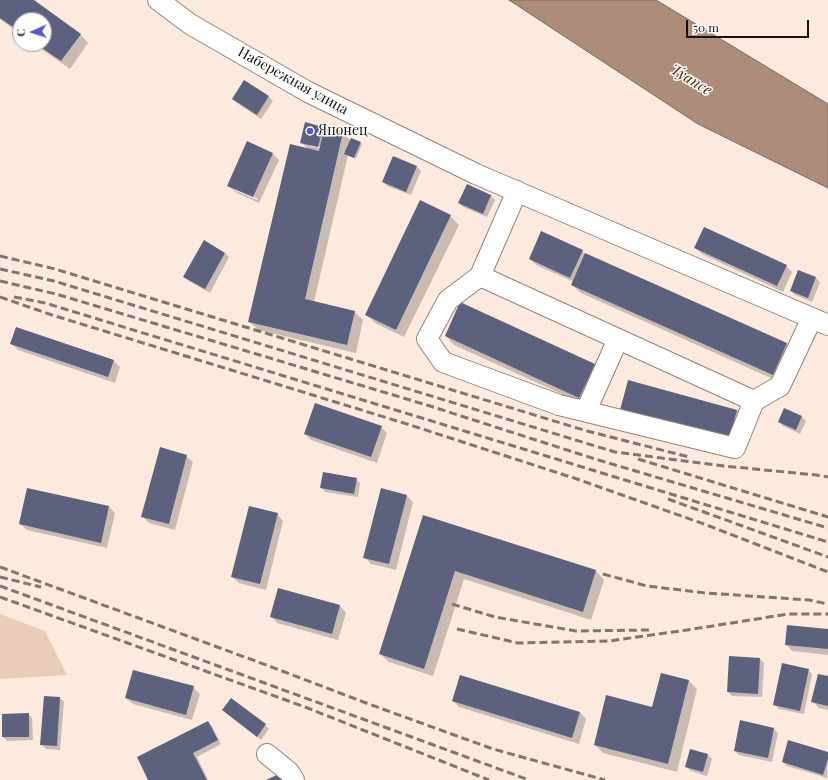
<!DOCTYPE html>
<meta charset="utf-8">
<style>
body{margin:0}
#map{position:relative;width:828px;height:780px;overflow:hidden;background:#fdeade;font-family:"Playfair Display",serif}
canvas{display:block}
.north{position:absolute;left:12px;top:12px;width:40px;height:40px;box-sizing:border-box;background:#fff;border:1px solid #a2a09e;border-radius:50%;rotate:267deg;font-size:11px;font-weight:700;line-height:16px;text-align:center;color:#17110d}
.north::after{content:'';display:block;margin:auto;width:14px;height:18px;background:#5658d0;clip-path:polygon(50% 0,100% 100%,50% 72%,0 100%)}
.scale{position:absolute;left:686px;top:20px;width:123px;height:18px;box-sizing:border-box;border:2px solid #17110d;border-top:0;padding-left:5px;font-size:12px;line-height:14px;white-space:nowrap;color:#17110d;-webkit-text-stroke:3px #fff;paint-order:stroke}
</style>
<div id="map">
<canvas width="828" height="780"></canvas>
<div class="north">С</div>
<div class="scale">50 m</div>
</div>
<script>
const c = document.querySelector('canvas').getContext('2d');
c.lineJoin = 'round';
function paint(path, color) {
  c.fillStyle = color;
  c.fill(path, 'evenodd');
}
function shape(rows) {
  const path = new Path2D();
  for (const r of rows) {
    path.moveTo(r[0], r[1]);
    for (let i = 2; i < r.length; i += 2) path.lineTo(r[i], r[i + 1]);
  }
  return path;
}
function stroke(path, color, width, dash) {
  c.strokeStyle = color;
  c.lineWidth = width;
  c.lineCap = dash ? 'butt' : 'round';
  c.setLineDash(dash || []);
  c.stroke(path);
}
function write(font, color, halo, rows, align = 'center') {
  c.font = font + ' "Playfair Display",serif';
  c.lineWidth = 3;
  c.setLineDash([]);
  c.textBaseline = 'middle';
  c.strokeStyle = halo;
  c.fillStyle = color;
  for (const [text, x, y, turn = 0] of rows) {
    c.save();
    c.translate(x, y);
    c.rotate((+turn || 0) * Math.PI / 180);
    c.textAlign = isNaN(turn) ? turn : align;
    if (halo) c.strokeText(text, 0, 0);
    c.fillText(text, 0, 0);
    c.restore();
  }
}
const green = shape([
 [0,614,45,631,67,675,0,679]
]);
const water = shape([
 [509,0,656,0,828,104,828,188,698,124,509,0]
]);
const shadow = shape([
 [0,0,32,0,80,34,88,43,70,69,34,44,44,44,44,20,20,20,20,34,0,19],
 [245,81,269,97,273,101,261,119,237,103,233,99],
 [306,124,343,133,351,141,360,143,362,144,356,159,348,155,314,302,355,312,363,320,356,353,258,330,250,322,308,149,301,142],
 [310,144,323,148,323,149,310,146],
 [273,154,279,160,259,203,235,192,228,185],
 [234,188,258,199,257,200,234,190],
 [393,157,417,167,421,171,411,195,387,186,383,181],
 [491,195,495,200,487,217,463,207,459,203],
 [450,216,459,225,404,337,375,323,367,315],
 [204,242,225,253,229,257,210,293,189,281,185,277],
 [696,248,786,266,792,272,783,292,702,254],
 [582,251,586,255,787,344,795,353,782,383,581,293,572,285,574,282,536,265,530,259],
 [798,271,816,278,820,282,812,302,795,295,791,291],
 [17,328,114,361,120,367,115,383,18,350,12,344],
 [446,336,594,365,602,373,588,406,454,345],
 [629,381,737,410,745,419,737,451],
 [785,409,802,417,806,421,800,434,783,426,779,422],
 [381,427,387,433,377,463,311,440,305,434],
 [186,456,193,462,175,530,149,523,143,517],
 [356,479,360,483,358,497,325,492,321,487],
 [28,489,109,507,115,513,107,548,27,530,20,524],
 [407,496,413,502,396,570,371,564,364,557],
 [277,514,283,521,266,590,239,583,232,577],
 [424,516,596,571,604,580,591,620,464,579,433,676,389,662,380,654],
 [278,589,340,606,346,613,338,640,277,623,271,616],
 [828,630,828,655,792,651,786,644],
 [760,659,764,663,762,697,732,696,728,692],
 [808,670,812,674,804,714,779,709,775,705],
 [662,674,689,681,697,689,677,772,603,753,595,745,653,708],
 [828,677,828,710,819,708,813,702],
 [193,687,200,694,192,720,133,704,126,698],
 [60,698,64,702,60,750,46,749,41,744],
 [453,701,580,712,586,719,579,744,459,707],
 [223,710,265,725,269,729,261,740],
 [28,714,32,718,33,740,7,741,3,737],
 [208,722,212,726,221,744,197,757,208,780,149,780],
 [774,729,778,733,772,762,739,755,735,751],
 [828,753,827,778,787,766,783,762],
 [708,755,712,759,707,776,691,771,686,767]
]);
const building = shape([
 [0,0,34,0,81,34,61,61,36,44,44,44,44,20,20,20,20,32,0,18],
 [244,80,269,96,257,115,232,99],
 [305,122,323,127,318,147,300,143],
 [324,128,343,132,305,299,355,311,347,345,248,322,290,144,319,151],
 [351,138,361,142,354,158,344,154],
 [247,141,273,153,253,197,227,186],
 [393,156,417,166,406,192,382,182],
 [467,184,491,195,483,214,458,203],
 [420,200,451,215,396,330,365,315],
 [704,227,787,265,777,286,694,248],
 [541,231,583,250,570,278,529,259],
 [204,240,225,253,205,289,183,277],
 [585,253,787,343,773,375,571,285],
 [798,270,816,277,808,298,790,291],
 [460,302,595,364,579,398,445,336],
 [16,327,114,360,108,377,10,344],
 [628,380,737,410,728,443,619,414],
 [315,403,382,426,371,457,304,434],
 [784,408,802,416,796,430,778,422],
 [160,447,187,455,169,524,141,517],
 [323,472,357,478,354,494,320,488],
 [27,488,109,506,101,543,19,524],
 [381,488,407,495,389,564,363,558],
 [249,506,278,513,260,584,231,577],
 [423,515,596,570,583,612,455,571,424,669,379,654],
 [278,588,340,605,332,634,270,617],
 [787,625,828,629,828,649,785,645],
 [729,656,760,658,758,694,727,692],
 [782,663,809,669,800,711,773,705],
 [133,670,194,686,186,715,125,698],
 [661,673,689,680,668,764,594,745,606,695,652,707],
 [818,674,828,676,828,706,811,702],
 [460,675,580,712,572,738,452,701],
 [44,696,60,697,57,746,40,745],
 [231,698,266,724,257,737,222,710],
 [29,713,29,737,2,737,2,714],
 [740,720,774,728,768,758,734,751],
 [208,721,218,740,193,753,207,780,148,780,137,757],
 [788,740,828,752,828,759,823,775,782,762],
 [690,749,708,754,703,772,685,767],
 [279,774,282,780,266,780]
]);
const minor = shape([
 [158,0,190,24,308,92,476,174,828,325],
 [517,191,480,276,448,300,427,339,443,362,559,405,735,448,754,401,780,386,812,318],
 [480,276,754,401],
 [586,411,618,339],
 [267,754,289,772,294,780]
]);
const rail = shape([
 [0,256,55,269,587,431,689,457],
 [0,269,54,281,615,452,724,466,816,475,828,477],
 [0,281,56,294,430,406,595,459,828,528],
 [0,297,52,315,407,424,577,479,704,524,828,572],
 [14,297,45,303,828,542],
 [638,459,828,517],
 [668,499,828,557],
 [0,567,269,666,366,703,493,749,605,780],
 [603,574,647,586,706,593,809,600,828,604],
 [0,577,41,587],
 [0,586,529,780],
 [0,597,305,707,489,780],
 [452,604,495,617,576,631,649,630],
 [457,629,518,643,609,641,687,630,788,614,828,614]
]);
const markers = [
 [310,131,4,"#5658d0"]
];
const streetNames = [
 ["Набережная улица",293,81,29]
];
const poiNames = [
 ["Японец",318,131]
];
const waterNames = [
 ["Туапсе",691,80,31]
];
paint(green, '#e9ccb9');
paint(water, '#ac8d79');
stroke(water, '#7f6859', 1);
paint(shadow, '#0003');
paint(building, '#5c617e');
stroke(minor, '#948378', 22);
stroke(minor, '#fff', 20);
stroke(rail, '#81756d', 3, [8, 4]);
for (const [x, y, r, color] of markers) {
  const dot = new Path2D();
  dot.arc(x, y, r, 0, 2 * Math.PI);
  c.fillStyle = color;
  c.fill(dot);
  stroke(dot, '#fff', 1.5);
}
write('14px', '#17110d', '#fff', streetNames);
write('14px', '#17110d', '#fff', poiNames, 'left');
write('italic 15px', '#532905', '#fff', waterNames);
</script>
